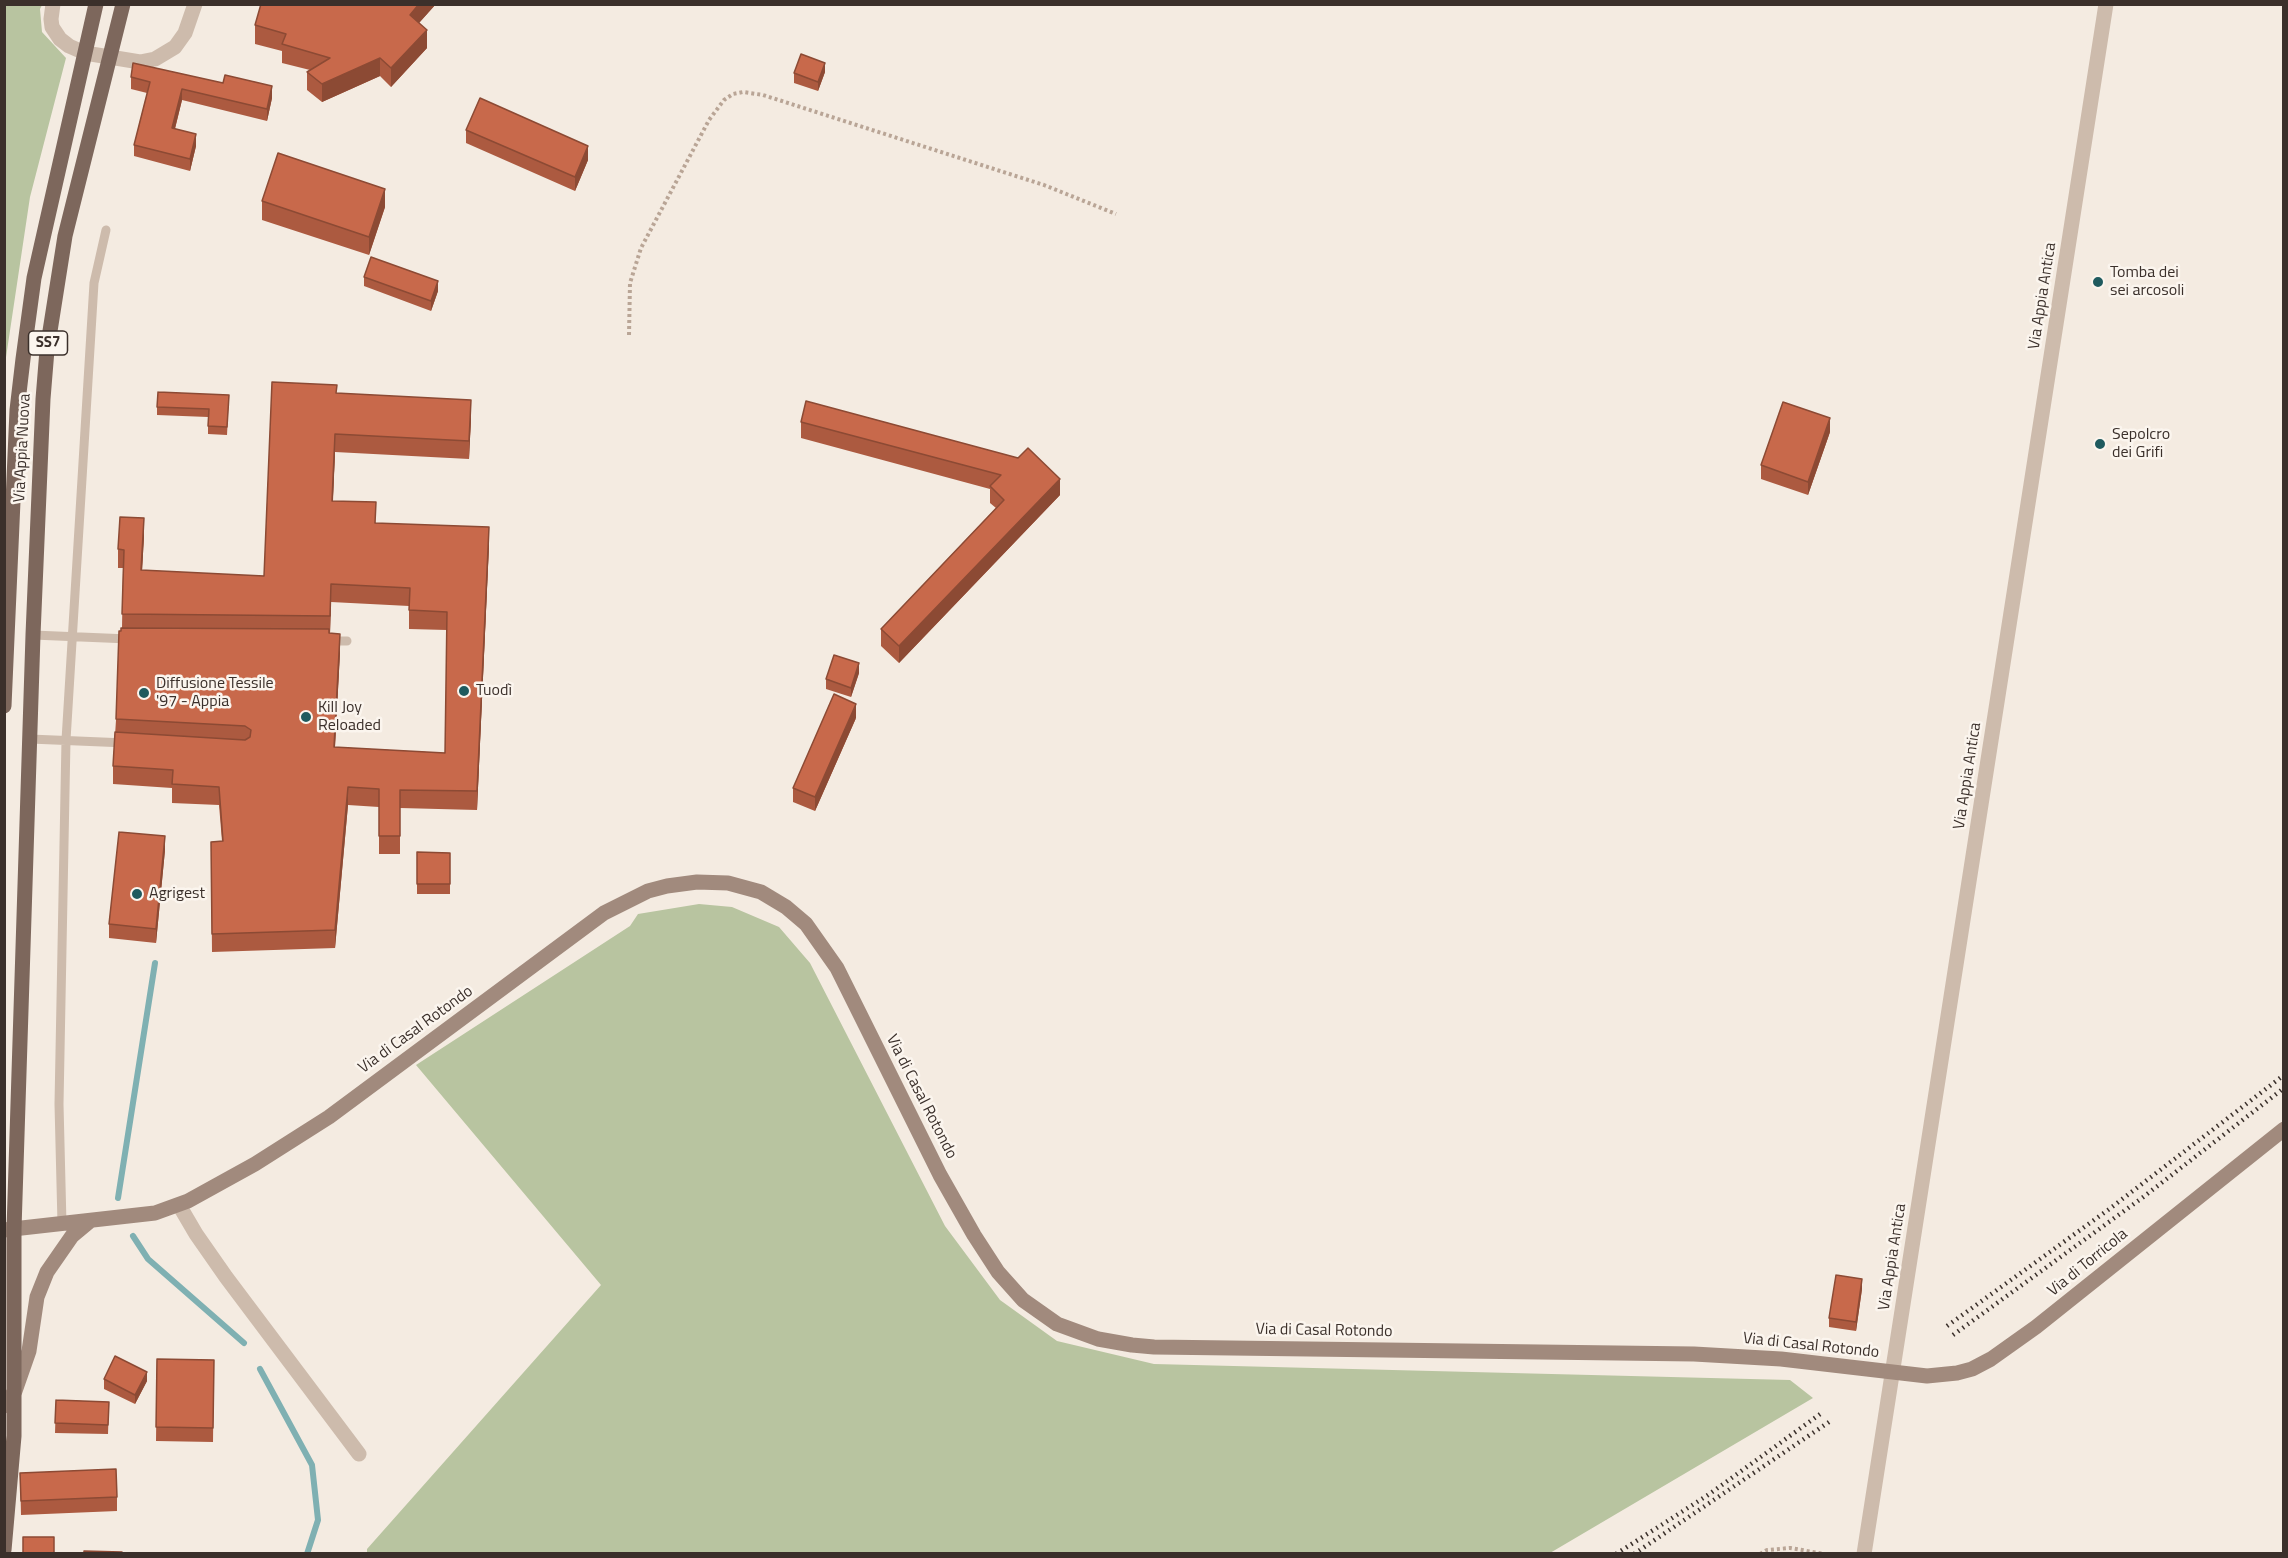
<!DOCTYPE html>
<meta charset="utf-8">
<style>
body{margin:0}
#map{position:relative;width:2288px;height:1558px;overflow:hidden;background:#f4ebe1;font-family:"Titillium Web",sans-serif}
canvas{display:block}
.frame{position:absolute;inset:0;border:6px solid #3b302b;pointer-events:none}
</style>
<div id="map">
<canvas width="2288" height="1558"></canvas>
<div class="frame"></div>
</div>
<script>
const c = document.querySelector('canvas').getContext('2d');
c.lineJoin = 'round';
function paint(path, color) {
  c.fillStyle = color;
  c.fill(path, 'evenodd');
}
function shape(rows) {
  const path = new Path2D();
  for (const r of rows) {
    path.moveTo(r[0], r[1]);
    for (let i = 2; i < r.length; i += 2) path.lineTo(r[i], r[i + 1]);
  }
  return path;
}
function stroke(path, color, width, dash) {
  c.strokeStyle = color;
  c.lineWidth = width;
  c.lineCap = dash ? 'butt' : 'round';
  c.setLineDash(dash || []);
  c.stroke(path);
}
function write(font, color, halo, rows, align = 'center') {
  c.font = font + ' "Titillium Web",sans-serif';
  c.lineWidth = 5;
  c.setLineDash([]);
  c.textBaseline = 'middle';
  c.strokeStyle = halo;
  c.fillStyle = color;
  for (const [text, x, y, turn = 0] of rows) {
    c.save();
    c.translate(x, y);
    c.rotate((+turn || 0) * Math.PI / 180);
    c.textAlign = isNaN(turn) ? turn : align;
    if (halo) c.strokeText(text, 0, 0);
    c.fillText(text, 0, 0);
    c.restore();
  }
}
const green = shape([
 [5,4,42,5,40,9,42,32,66,58,30,197,5,364],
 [699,904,732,907,779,927,810,963,945,1226,1000,1300,1057,1341,1154,1364,1790,1380,1813,1398,1550,1553,367,1553,367,1549,601,1285,416,1065,630,926,638,914]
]);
const stream = shape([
 [118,1198,155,963],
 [133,1236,148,1259,244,1343],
 [260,1369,312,1465,318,1520,307,1554]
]);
const path = shape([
 [629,335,630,283,641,248,709,120,724,100,733,94,743,92,763,95,1044,185,1116,214],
 [1760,1554,1767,1550,1790,1548,1825,1554]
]);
const lane = shape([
 [33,635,129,639],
 [329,641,347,641],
 [30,739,126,743],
 [62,1224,59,1104,66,740,94,283,106,230]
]);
const street = shape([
 [53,4,51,19,52,27,60,39,69,46,85,53,140,62,155,59,175,47,185,33,195,4],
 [179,1205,196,1234,226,1277,359,1454],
 [1864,1554,2106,4]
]);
const secondary = shape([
 [4,1230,155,1213,188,1201,255,1164,329,1117,604,913,648,891,667,886,697,882,728,883,761,892,786,907,806,924,837,968,940,1175,974,1235,998,1272,1023,1300,1057,1324,1098,1339,1132,1345,1154,1347,1694,1354,1781,1359,1927,1376,1957,1373,1972,1369,1991,1359,2036,1327,2284,1129],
 [4,1406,15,1391,29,1351,37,1297,47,1272,72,1236,90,1221]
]);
const primary = shape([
 [4,706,17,410,23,359,34,278,96,4],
 [4,1550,14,1436,14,1229,33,635,43,399,47,350,65,236,123,4]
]);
const rail = shape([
 [1947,1326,2108,1210,2284,1075],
 [1953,1335,2142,1198,2284,1088],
 [1616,1554,1708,1495,1823,1412],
 [1634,1554,1829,1422]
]);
const wall = shape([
 [436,4,419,23,427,48,391,87,380,76,322,102,307,90,307,72,310,70,282,63,282,51,255,44,255,25],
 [825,72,818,91,794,83,794,73],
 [131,77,272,98,267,121,182,100,175,129,196,146,190,171,134,156,134,145,147,93,131,89],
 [466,130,588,160,575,191,466,143],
 [262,201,385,207,369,255,262,220],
 [364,277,438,291,431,311,364,286],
 [337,393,471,418,469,459,335,452,333,501,376,523,489,545,477,810,400,808,400,854,379,854,379,807,348,805,335,948,212,952,211,842,222,841,219,805,172,803,172,788,113,784,113,766,122,628,123,568,118,568,118,549,144,536,142,571,264,576],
 [331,602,409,606,409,629,447,630,445,753,335,747,340,652,330,633],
 [229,395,227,435,208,434,208,417,157,415,157,407],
 [801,422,1018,458,1060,495,899,663,881,646,881,629,996,508,990,503,990,489,801,438],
 [1830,432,1808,495,1761,479,1761,465],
 [859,673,851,697,826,689,826,679],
 [856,718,815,811,793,802,793,788],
 [165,850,156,943,109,938,109,924],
 [417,852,450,853,450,894,417,894],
 [1862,1289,1856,1331,1829,1327,1829,1318],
 [157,1359,214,1360,213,1442,156,1441],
 [104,1379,147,1381,135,1404,104,1389],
 [56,1400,109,1402,108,1434,55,1433],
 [20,1473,117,1497,117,1511,21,1515]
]);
const shadedWall = shape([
 [419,4,436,4,410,33,410,15],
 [427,30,427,48,391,87,391,68],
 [380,58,380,76,322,102,322,84],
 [825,63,825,72,818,91,818,82],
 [272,86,272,98,267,121,267,109],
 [182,89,182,100,172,140,172,128],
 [196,134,196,146,190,171,190,159],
 [588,146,588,160,575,191,575,177],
 [385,189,385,207,369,255,369,237],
 [438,281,438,291,431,311,431,301],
 [471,400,471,418,469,459,469,441],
 [1830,418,1830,432,1808,495,1808,482],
 [335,434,335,452,332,519,332,501],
 [1060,479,1060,495,899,663,899,646],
 [144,518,144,536,141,589,141,570],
 [489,527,489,545,477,810,477,791],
 [331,584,331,602,330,634,330,616],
 [340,634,340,652,334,765,334,747],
 [859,663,859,673,851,697,851,688],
 [856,704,856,718,815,811,815,797],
 [348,787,348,805,335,948,335,930],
 [165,836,165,850,156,943,156,929],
 [1862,1279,1862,1289,1856,1331,1856,1322],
 [147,1372,147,1381,135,1404,135,1395]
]);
const building = shape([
 [261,4,419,4,410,15,427,30,391,68,380,58,322,84,307,72,330,58,282,44,286,34,255,25,261,4],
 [801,54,825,63,818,82,794,73,801,54],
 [133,63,223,83,225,75,272,86,267,109,182,89,172,128,196,134,190,159,134,145,150,82,131,77,133,63],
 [480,98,588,146,575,177,466,130,480,98],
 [278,153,385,189,369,237,262,201,278,153],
 [371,257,438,281,431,301,364,277,371,257],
 [272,382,337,385,336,393,471,400,469,441,335,434,332,501,376,502,375,523,489,527,477,791,400,790,400,836,379,836,379,789,348,787,335,930,212,934,211,842,223,841,219,787,172,784,173,770,113,766,115,732,245,740,250,737,251,730,245,726,116,719,119,631,121,631,121,628,329,629,329,633,340,634,334,747,445,753,447,612,409,610,410,588,331,584,330,616,122,614,124,550,118,549,120,517,144,518,141,570,264,576,272,382],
 [158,392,229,395,227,427,208,426,209,409,157,407,158,392],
 [806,401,1018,458,1028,448,1060,479,899,646,881,629,1004,500,990,486,1001,475,801,422,806,401],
 [1783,402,1830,418,1808,482,1761,465,1783,402],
 [834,655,859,663,851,688,826,679,834,655],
 [834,694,856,704,815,797,793,788,834,694],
 [119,832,165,836,156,929,109,924,119,832],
 [417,852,450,853,450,884,417,884,417,852],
 [1836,1275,1862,1279,1856,1322,1829,1318,1836,1275],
 [115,1356,147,1372,135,1395,104,1379,115,1356],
 [157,1359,214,1360,213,1428,156,1427,157,1359],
 [56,1400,109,1402,108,1425,55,1423,56,1400],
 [116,1469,117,1497,21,1501,20,1473,116,1469],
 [23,1537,54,1537,54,1554,23,1554,23,1537],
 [84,1551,122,1552,122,1554,84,1554,84,1551]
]);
const markers = [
 [2098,282,6,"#1f5a5e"],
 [2100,444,6,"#1f5a5e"],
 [464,691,6,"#1f5a5e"],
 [144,693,6,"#1f5a5e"],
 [306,717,6,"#1f5a5e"],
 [137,894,6,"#1f5a5e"]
];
const shields = [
 [48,343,39]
];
const shieldNames = [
 ["SS7",48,343]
];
const poiNames = [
 ["Tomba dei",2110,273],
 ["sei arcosoli",2110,291],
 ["Sepolcro",2112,435],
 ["dei Grifi",2112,453],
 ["Diffusione Tessile",156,684],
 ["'97 - Appia",156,702],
 ["Tuodì",476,691],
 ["Kill Joy",318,708],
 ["Reloaded",318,726],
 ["Agrigest",149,894]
];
const streetNames = [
 ["Via Appia Antica",2043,296,-81],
 ["Via Appia Nuova",23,448,-87],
 ["Via Appia Antica",1968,776,-81],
 ["Via di Casal Rotondo",416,1030,-36],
 ["Via di Casal Rotondo",921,1097,63],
 ["Via Appia Antica",1893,1257,-81],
 ["Via di Torricola",2088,1263,-39],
 ["Via di Casal Rotondo",1324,1331,1],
 ["Via di Casal Rotondo",1811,1346,6]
];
paint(green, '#b8c4a0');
stroke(stream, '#7fb0b2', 6);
stroke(path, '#b9a596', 4, [3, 3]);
stroke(lane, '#cdbbac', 9);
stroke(street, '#cdbbac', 15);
stroke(secondary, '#a18a7d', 15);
stroke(primary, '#7d675c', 15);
stroke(rail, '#3b302b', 4.5, [1.5, 4.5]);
paint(wall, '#ac5a40');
paint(shadedWall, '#8c4a34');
paint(building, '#c8694b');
stroke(building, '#8c4a34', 1.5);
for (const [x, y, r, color] of markers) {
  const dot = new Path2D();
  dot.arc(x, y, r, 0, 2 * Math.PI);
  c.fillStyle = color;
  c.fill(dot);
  stroke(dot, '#fbf5ee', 2);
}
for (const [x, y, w] of shields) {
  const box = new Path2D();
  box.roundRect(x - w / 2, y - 12, w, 24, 4.5);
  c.fillStyle = '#fbf5ee';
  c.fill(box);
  stroke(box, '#3b302b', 1.5);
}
write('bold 15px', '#3b302b', null, shieldNames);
write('16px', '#3b302b', '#fbf5ee', poiNames, 'left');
write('16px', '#3b302b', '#fbf5ee', streetNames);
</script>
